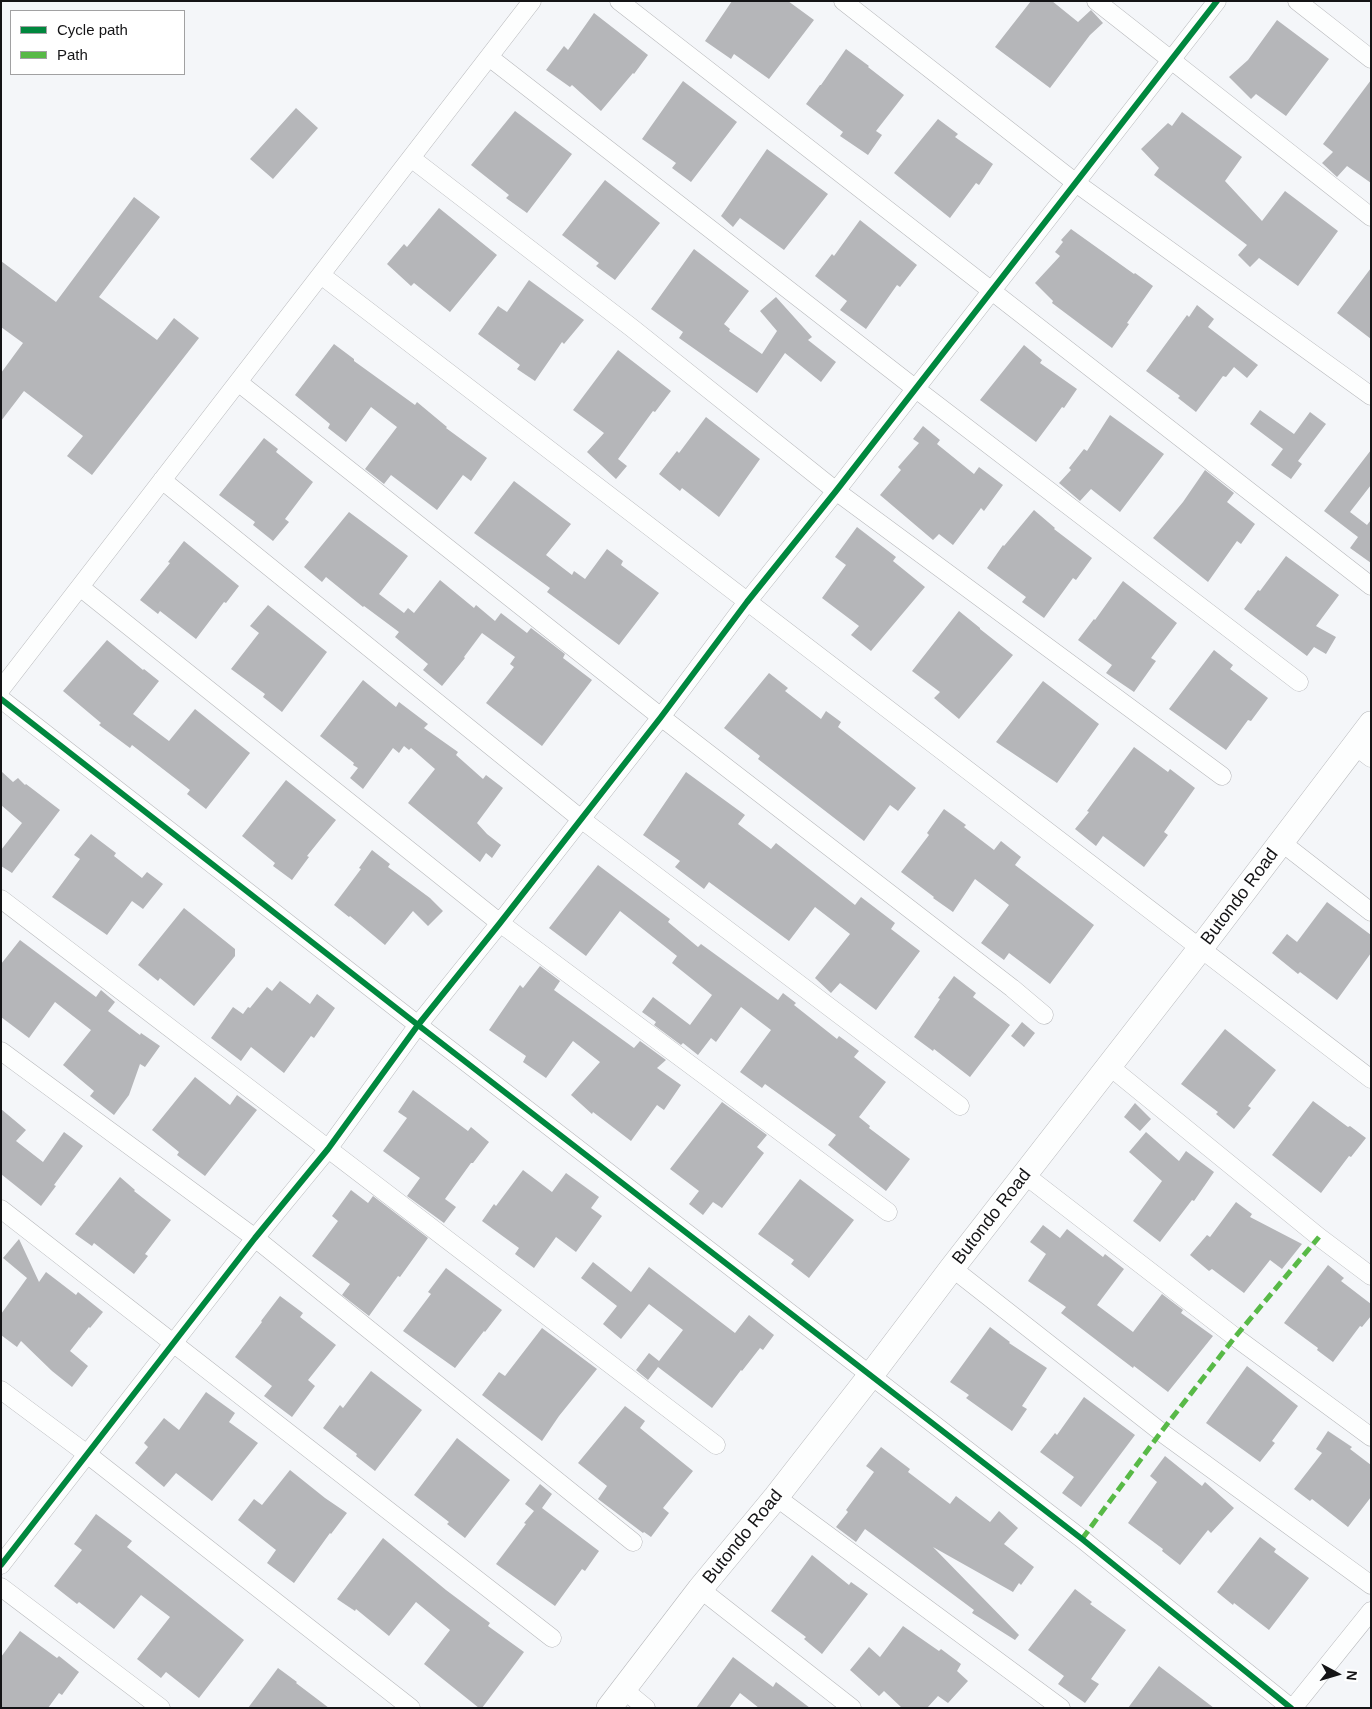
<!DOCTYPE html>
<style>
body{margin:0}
#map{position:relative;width:1372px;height:1709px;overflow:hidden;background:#f4f6f9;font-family:Arial,sans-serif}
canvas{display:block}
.frame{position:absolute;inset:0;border:2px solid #141416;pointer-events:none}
.legend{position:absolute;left:10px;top:10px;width:175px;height:65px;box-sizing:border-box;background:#fff;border:1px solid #a1a1a2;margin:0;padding:6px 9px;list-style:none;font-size:15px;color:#141416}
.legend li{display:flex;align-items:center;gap:10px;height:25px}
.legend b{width:25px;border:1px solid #a1a1a2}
.north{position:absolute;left:1312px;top:1649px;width:50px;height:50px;-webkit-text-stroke:4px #fff;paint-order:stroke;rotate:96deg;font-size:14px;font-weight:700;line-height:20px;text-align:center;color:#141416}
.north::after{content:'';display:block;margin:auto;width:18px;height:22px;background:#141416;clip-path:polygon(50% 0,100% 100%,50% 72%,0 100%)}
</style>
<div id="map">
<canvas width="1372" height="1709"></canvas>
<div class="frame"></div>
<ul class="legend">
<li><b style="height:6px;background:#00873e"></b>Cycle path</li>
<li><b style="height:6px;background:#58b947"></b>Path</li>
</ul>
<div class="north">N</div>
</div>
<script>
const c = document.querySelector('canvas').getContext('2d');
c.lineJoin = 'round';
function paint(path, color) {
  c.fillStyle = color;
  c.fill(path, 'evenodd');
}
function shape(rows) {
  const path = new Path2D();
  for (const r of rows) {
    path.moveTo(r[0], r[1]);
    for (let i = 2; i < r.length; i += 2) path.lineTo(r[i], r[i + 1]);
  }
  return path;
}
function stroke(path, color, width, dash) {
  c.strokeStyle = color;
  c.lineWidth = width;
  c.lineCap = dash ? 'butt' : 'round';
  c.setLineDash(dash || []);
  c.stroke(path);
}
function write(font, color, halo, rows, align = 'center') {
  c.font = font + ' Arial,sans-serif';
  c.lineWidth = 4;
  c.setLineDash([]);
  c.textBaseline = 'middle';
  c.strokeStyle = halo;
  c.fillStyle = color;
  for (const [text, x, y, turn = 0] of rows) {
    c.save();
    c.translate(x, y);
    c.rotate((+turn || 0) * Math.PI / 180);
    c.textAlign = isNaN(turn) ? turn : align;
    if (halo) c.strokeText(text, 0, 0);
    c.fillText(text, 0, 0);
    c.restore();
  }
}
const building = shape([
 [732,1,788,1,814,20,769,79,734,54,731,59,705,41],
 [1031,1,1052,1,1078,22,1091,10,1103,23,1090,35,1050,88,995,47],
 [594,13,648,55,634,74,633,73,601,111,572,85,570,87,546,70,564,46,568,50],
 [1277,20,1329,59,1286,116,1256,94,1251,99,1229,77,1248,60],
 [846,49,869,66,868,67,904,95,876,131,882,135,868,155,840,136,843,132,806,104,820,85,821,85],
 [1371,80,1371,183,1347,166,1337,177,1322,163,1333,152,1323,144],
 [683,81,737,122,691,182,672,168,676,163,642,139],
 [296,108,318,128,273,179,250,159],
 [515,111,572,154,527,213,506,198,509,195,471,165],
 [1182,112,1242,157,1225,181,1262,221,1285,191,1338,231,1298,286,1259,258,1250,267,1238,255,1247,245,1154,175,1159,168,1141,149,1168,123,1172,126],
 [938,119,958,134,955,137,993,164,979,185,976,183,950,218,894,173],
 [767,149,828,194,784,250,740,218,733,227,721,216],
 [605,180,660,223,615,280,596,266,599,263,562,235],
 [134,197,160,217,99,297,157,340,174,318,199,338,92,475,67,456,83,436,24,391,1,421,1,373,23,343,1,327,1,261,56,302],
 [439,208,497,255,450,312,414,283,411,286,387,264,404,244,407,247],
 [860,220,917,265,900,287,897,285,866,329,840,310,847,301,815,276,832,254,834,256],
 [1071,229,1134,274,1135,273,1153,286,1127,323,1129,324,1112,348,1052,303,1053,301,1035,283,1060,256,1055,252,1063,242,1061,240],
 [694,249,749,291,724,324,730,329,729,331,762,354,777,331,760,311,776,297,812,337,808,340,836,362,821,382,785,353,757,393,679,338,683,332,651,309],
 [1371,268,1371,339,1337,313],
 [529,280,584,320,564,344,562,342,535,381,517,369,520,365,478,334,498,306,507,312],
 [1197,305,1214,319,1208,327,1258,365,1247,378,1234,367,1226,377,1223,376,1196,412,1178,398,1180,396,1146,371,1187,315,1189,317],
 [334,344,354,359,354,361,415,405,417,402,447,427,446,428,487,458,471,481,463,475,437,510,391,475,384,484,365,469,397,427,371,407,346,442,328,428,330,424,295,395],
 [1024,345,1042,360,1040,363,1077,389,1064,408,1062,407,1036,442,980,400],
 [618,350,671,391,655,412,653,411,618,459,627,466,616,479,587,452,604,433,573,410],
 [1260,410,1294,434,1310,412,1326,424,1298,461,1302,464,1291,479,1271,465,1283,449,1250,424],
 [1110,415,1164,454,1120,512,1091,489,1080,501,1059,483,1071,470,1069,468,1084,449,1087,451],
 [706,417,760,459,719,517,682,488,680,491,659,474,677,451,679,453],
 [923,426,940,440,937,444,974,474,979,467,1003,485,984,511,981,508,953,545,939,534,933,540,880,495,901,470,898,467,919,443,913,439],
 [264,438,278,449,276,452,313,482,285,519,289,522,273,541,253,525,255,522,219,495],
 [1371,450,1371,485,1350,512,1367,525,1371,520,1371,563,1350,548,1358,537,1324,511],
 [1205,470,1234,493,1227,502,1255,524,1241,544,1237,541,1208,582,1153,538,1183,502],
 [514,481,571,524,546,555,572,575,574,571,585,579,607,549,623,561,621,565,659,593,619,645,547,592,550,588,474,533],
 [1034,510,1055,528,1054,529,1092,558,1076,580,1073,578,1044,618,1022,602,1026,597,987,568,1003,545,1004,546],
 [349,512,408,556,379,594,404,613,408,608,414,613,440,580,474,608,476,605,495,621,501,613,527,633,531,628,565,654,563,658,592,680,542,746,486,703,514,667,510,664,515,657,482,633,464,657,465,658,442,686,423,670,428,664,395,637,399,632,364,606,363,607,326,577,322,582,304,567],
 [857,527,896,557,893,561,925,587,871,651,851,635,859,626,822,598,846,565,835,557],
 [184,541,239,586,226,603,224,602,196,639,160,611,158,614,140,600,170,563,168,562],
 [1286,556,1339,595,1316,626,1336,637,1326,654,1314,647,1307,656,1244,609,1258,590,1260,591],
 [1123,581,1177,623,1151,658,1156,661,1134,692,1106,673,1112,665,1078,640,1094,619,1095,620],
 [268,605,327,652,282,712,263,697,265,694,231,669,259,633,250,626],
 [959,611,980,628,980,629,1013,655,959,719,934,698,940,692,912,671],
 [107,640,143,670,144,669,159,681,133,714,169,741,195,709,250,753,206,809,187,794,190,790,132,745,130,748,99,725,101,723,63,691],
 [1214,650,1233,665,1230,669,1268,698,1251,721,1248,720,1226,750,1169,709],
 [769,673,788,688,785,691,821,719,826,711,841,722,838,727,916,788,898,811,890,805,864,841,758,759,760,756,724,728],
 [363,680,396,707,399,702,428,724,424,728,458,752,456,755,483,779,486,775,503,788,477,823,487,834,501,845,492,858,486,853,480,862,408,803,435,769,411,748,409,750,404,746,399,753,393,748,363,789,350,778,358,768,353,765,354,763,320,736],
 [1043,681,1099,724,1057,783,996,742],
 [1134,747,1168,772,1170,769,1195,788,1164,832,1168,835,1144,867,1103,836,1096,846,1075,829,1089,812,1087,811],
 [1,771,13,782,18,778,25,785,26,784,60,810,12,873,1,866,1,850,22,823,1,805],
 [686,772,745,815,738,824,771,849,776,843,855,905,861,897,895,923,891,929,920,951,876,1010,840,983,831,993,815,978,850,934,815,907,789,941,709,882,704,889,675,867,680,861,643,835],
 [286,780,336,820,307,856,309,857,292,880,273,866,275,863,242,836],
 [944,809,966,825,964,827,994,850,1001,841,1021,857,1015,865,1094,925,1050,984,1009,953,1004,960,981,943,1009,905,975,879,953,912,933,898,934,897,901,872,929,835,927,833],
 [91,834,116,853,114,856,142,878,147,872,163,884,143,909,132,901,107,935,52,897,80,859,74,855],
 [372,850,390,864,388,867,430,898,443,911,428,926,413,911,385,945,350,916,349,917,334,905,361,869,359,868],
 [598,865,670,919,668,922,698,947,701,944,778,1000,783,993,796,1003,794,1005,837,1039,839,1036,859,1051,854,1057,886,1082,859,1117,870,1126,869,1128,910,1159,886,1191,828,1145,836,1135,765,1084,762,1088,740,1072,771,1030,741,1007,716,1042,711,1038,698,1055,683,1043,681,1045,654,1025,656,1022,642,1012,653,997,690,1025,712,995,672,963,677,956,620,911,586,956,549,928],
 [1327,902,1371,935,1371,953,1337,1000,1300,972,1298,974,1272,953,1287,934,1297,942],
 [184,908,235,949,235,956,194,1006,160,978,158,981,138,965],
 [20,940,96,997,101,990,115,1002,108,1011,140,1035,141,1033,160,1046,145,1067,140,1064,129,1095,114,1115,90,1096,94,1091,63,1065,91,1030,55,1002,29,1038,1,1017,1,964],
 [540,966,560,981,554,990,634,1048,640,1041,666,1060,657,1068,681,1085,664,1110,657,1105,631,1141,593,1112,592,1114,571,1095,600,1062,573,1041,546,1078,523,1062,526,1056,489,1030,520,985,523,988],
 [954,976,976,993,973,997,1010,1025,970,1077,934,1049,933,1051,914,1037,940,999,938,998],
 [280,981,310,1004,317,994,335,1008,314,1038,311,1036,284,1073,251,1047,241,1061,211,1038,233,1007,243,1014,248,1007,250,1008,267,987,272,991],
 [1022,1022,1035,1033,1024,1047,1011,1036],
 [1225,1029,1276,1070,1248,1106,1251,1108,1234,1129,1216,1114,1218,1112,1181,1084],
 [195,1077,230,1105,237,1095,257,1110,205,1176,177,1155,179,1152,152,1130],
 [413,1090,468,1131,471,1127,489,1142,473,1163,471,1163,445,1199,456,1207,444,1223,407,1196,420,1178,383,1151,407,1118,398,1112],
 [1313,1101,1348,1127,1350,1126,1366,1138,1351,1157,1349,1156,1321,1193,1272,1155],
 [722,1102,767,1135,757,1147,764,1153,722,1208,713,1202,703,1215,689,1204,699,1191,670,1169],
 [1135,1103,1151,1119,1140,1131,1124,1117],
 [1,1109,26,1130,16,1141,43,1162,64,1132,83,1146,54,1185,56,1186,41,1206,1,1174],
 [1146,1132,1179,1161,1186,1151,1214,1172,1194,1201,1192,1200,1160,1242,1133,1221,1162,1181,1129,1152],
 [523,1170,552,1192,566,1173,599,1197,591,1208,602,1216,576,1252,556,1237,534,1268,515,1254,519,1248,482,1221,494,1204,496,1206],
 [120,1177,135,1190,134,1191,171,1220,145,1254,148,1256,134,1274,94,1243,92,1246,75,1234],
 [800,1179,854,1220,809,1278,791,1264,794,1260,758,1234],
 [351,1190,368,1203,373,1196,428,1238,400,1277,398,1276,369,1316,342,1295,350,1284,312,1256,338,1221,332,1216],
 [1236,1202,1252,1214,1250,1217,1302,1244,1282,1269,1270,1260,1244,1293,1212,1269,1209,1271,1190,1255,1207,1235,1210,1237],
 [1043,1225,1060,1238,1067,1229,1103,1257,1105,1254,1124,1269,1097,1305,1133,1332,1162,1294,1183,1310,1181,1313,1213,1336,1168,1392,1134,1366,1133,1368,1061,1313,1066,1307,1028,1281,1046,1254,1030,1242],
 [19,1239,39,1282,46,1272,76,1295,78,1292,103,1312,90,1328,89,1327,70,1351,88,1366,72,1387,52,1371,21,1341,17,1347,1,1335,1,1314,27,1278,3,1258],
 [593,1262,631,1292,649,1267,735,1333,749,1315,774,1335,763,1350,760,1348,742,1371,741,1370,712,1408,658,1367,648,1380,636,1370,649,1353,659,1361,683,1330,649,1304,621,1339,603,1324,617,1306,581,1278],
 [1328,1265,1344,1278,1341,1281,1371,1304,1371,1316,1362,1327,1360,1326,1333,1362,1317,1350,1318,1348,1284,1323],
 [446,1268,502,1310,485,1332,484,1331,455,1368,403,1331,431,1294,428,1292],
 [280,1296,303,1313,300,1317,336,1345,308,1380,315,1386,292,1417,264,1396,272,1386,235,1357,262,1322,261,1321],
 [990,1327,1010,1342,1009,1343,1047,1368,1022,1406,1027,1409,1012,1431,966,1398,969,1395,950,1382],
 [542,1328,597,1369,559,1416,542,1441,482,1395,499,1372,505,1376],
 [1247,1366,1298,1406,1272,1441,1275,1443,1260,1462,1206,1423],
 [371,1371,422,1410,375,1471,356,1456,357,1454,323,1428,340,1405,343,1408],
 [206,1392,235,1413,229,1422,258,1443,212,1501,176,1473,164,1487,135,1463,148,1447,144,1443,164,1418,179,1430],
 [1084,1397,1135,1435,1081,1507,1062,1493,1074,1477,1040,1452,1055,1433,1057,1435],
 [625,1406,645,1421,640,1428,693,1471,663,1508,669,1513,651,1537,644,1532,643,1533,598,1499,607,1486,578,1463],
 [1328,1431,1352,1447,1350,1449,1371,1465,1371,1497,1348,1527,1312,1499,1310,1501,1294,1489,1322,1453,1316,1449],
 [457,1438,510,1480,465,1538,447,1524,449,1522,414,1495],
 [881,1447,910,1469,908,1472,950,1504,956,1496,990,1522,999,1511,1018,1528,1004,1544,1034,1567,1021,1585,1019,1583,1013,1592,933,1547,1019,1635,1015,1640,972,1613,974,1610,865,1529,856,1542,836,1527,848,1512,846,1510,874,1472,866,1466],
 [1165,1456,1202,1486,1205,1482,1234,1508,1211,1533,1208,1530,1180,1565,1162,1551,1163,1549,1128,1523,1157,1482,1150,1476],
 [290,1470,325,1498,347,1513,331,1534,330,1533,294,1583,267,1563,276,1550,238,1520,254,1499,262,1505],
 [540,1484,552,1494,542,1508,599,1551,585,1571,582,1569,555,1606,496,1564,526,1524,524,1523,534,1511,525,1504],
 [96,1514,132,1541,127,1547,244,1640,199,1698,166,1672,161,1678,137,1659,170,1617,141,1595,114,1629,79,1602,77,1604,54,1586,82,1550,74,1544],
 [1260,1537,1276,1549,1274,1552,1309,1578,1269,1630,1234,1603,1233,1605,1217,1592],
 [383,1538,446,1590,490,1623,488,1626,524,1652,482,1708,479,1708,424,1664,450,1630,416,1602,389,1636,356,1609,355,1611,337,1599],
 [812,1555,849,1585,851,1582,868,1594,822,1654,804,1639,806,1637,771,1611],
 [1075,1589,1092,1602,1090,1604,1126,1630,1091,1679,1099,1684,1085,1703,1058,1684,1064,1676,1028,1650],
 [903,1626,939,1651,941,1649,961,1664,957,1671,968,1681,948,1703,938,1696,927,1708,902,1708,884,1691,879,1696,850,1670,869,1647,880,1657],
 [20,1631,57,1658,59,1656,79,1672,62,1695,59,1693,48,1708,1,1708,1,1657],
 [733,1657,773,1687,776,1682,810,1708,759,1708,740,1693,729,1708,696,1708],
 [1159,1666,1214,1708,1128,1708],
 [278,1668,297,1682,296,1683,329,1708,248,1708]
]);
const street = shape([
 [619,1,1371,586],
 [843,1,1076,183,1371,396],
 [1096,1,1371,217],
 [1297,1,1371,59],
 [489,57,916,389,1299,682],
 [411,158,632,328,836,491,1222,776],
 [321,275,1371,1079],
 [238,382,661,717,1012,988,1044,1015],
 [162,480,581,819,960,1106],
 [80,587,500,923,888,1212],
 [1,689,532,1],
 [1,699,418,1025,1082,1539,1291,1708],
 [1354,745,1371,758],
 [1281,842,1371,912],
 [1,899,716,1445],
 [1,1051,255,1238,633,1542],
 [1109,1066,1319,1237,1371,1276],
 [1025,1175,1235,1337,1371,1437],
 [1,1209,552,1638],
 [952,1268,1161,1432,1371,1585],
 [1,1390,87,1454,411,1708],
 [776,1497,1061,1708],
 [1,1565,255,1238,328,1149,418,1025,500,923,661,717,747,602,836,491,1217,1],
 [1,1587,161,1708],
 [700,1589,852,1708],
 [623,1689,646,1708],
 [1293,1708,1371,1611]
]);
const secondary = shape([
 [609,1708,700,1589,776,1497,871,1375,952,1268,1200,949,1371,724]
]);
const quiet = shape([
 [1082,1539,1161,1432,1235,1337,1319,1237]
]);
const cycleway = shape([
 [1,699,418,1025,1082,1539,1291,1708],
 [1,1565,255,1238,328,1149,418,1025,500,923,661,717,747,602,836,491,1217,1]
]);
const streetNames = [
 ["Butondo Road",1240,897,-53],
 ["Butondo Road",992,1217,-52],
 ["Butondo Road",743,1537,-51]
];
paint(building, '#b5b6b9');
stroke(street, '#b7b8bb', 19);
stroke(secondary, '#b7b8bb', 26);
stroke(street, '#fdfefe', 18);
stroke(secondary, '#fdfefe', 25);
stroke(quiet, '#58b947', 5, [10, 5]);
stroke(cycleway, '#00873e', 6);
write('18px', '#141416', '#fff', streetNames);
</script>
